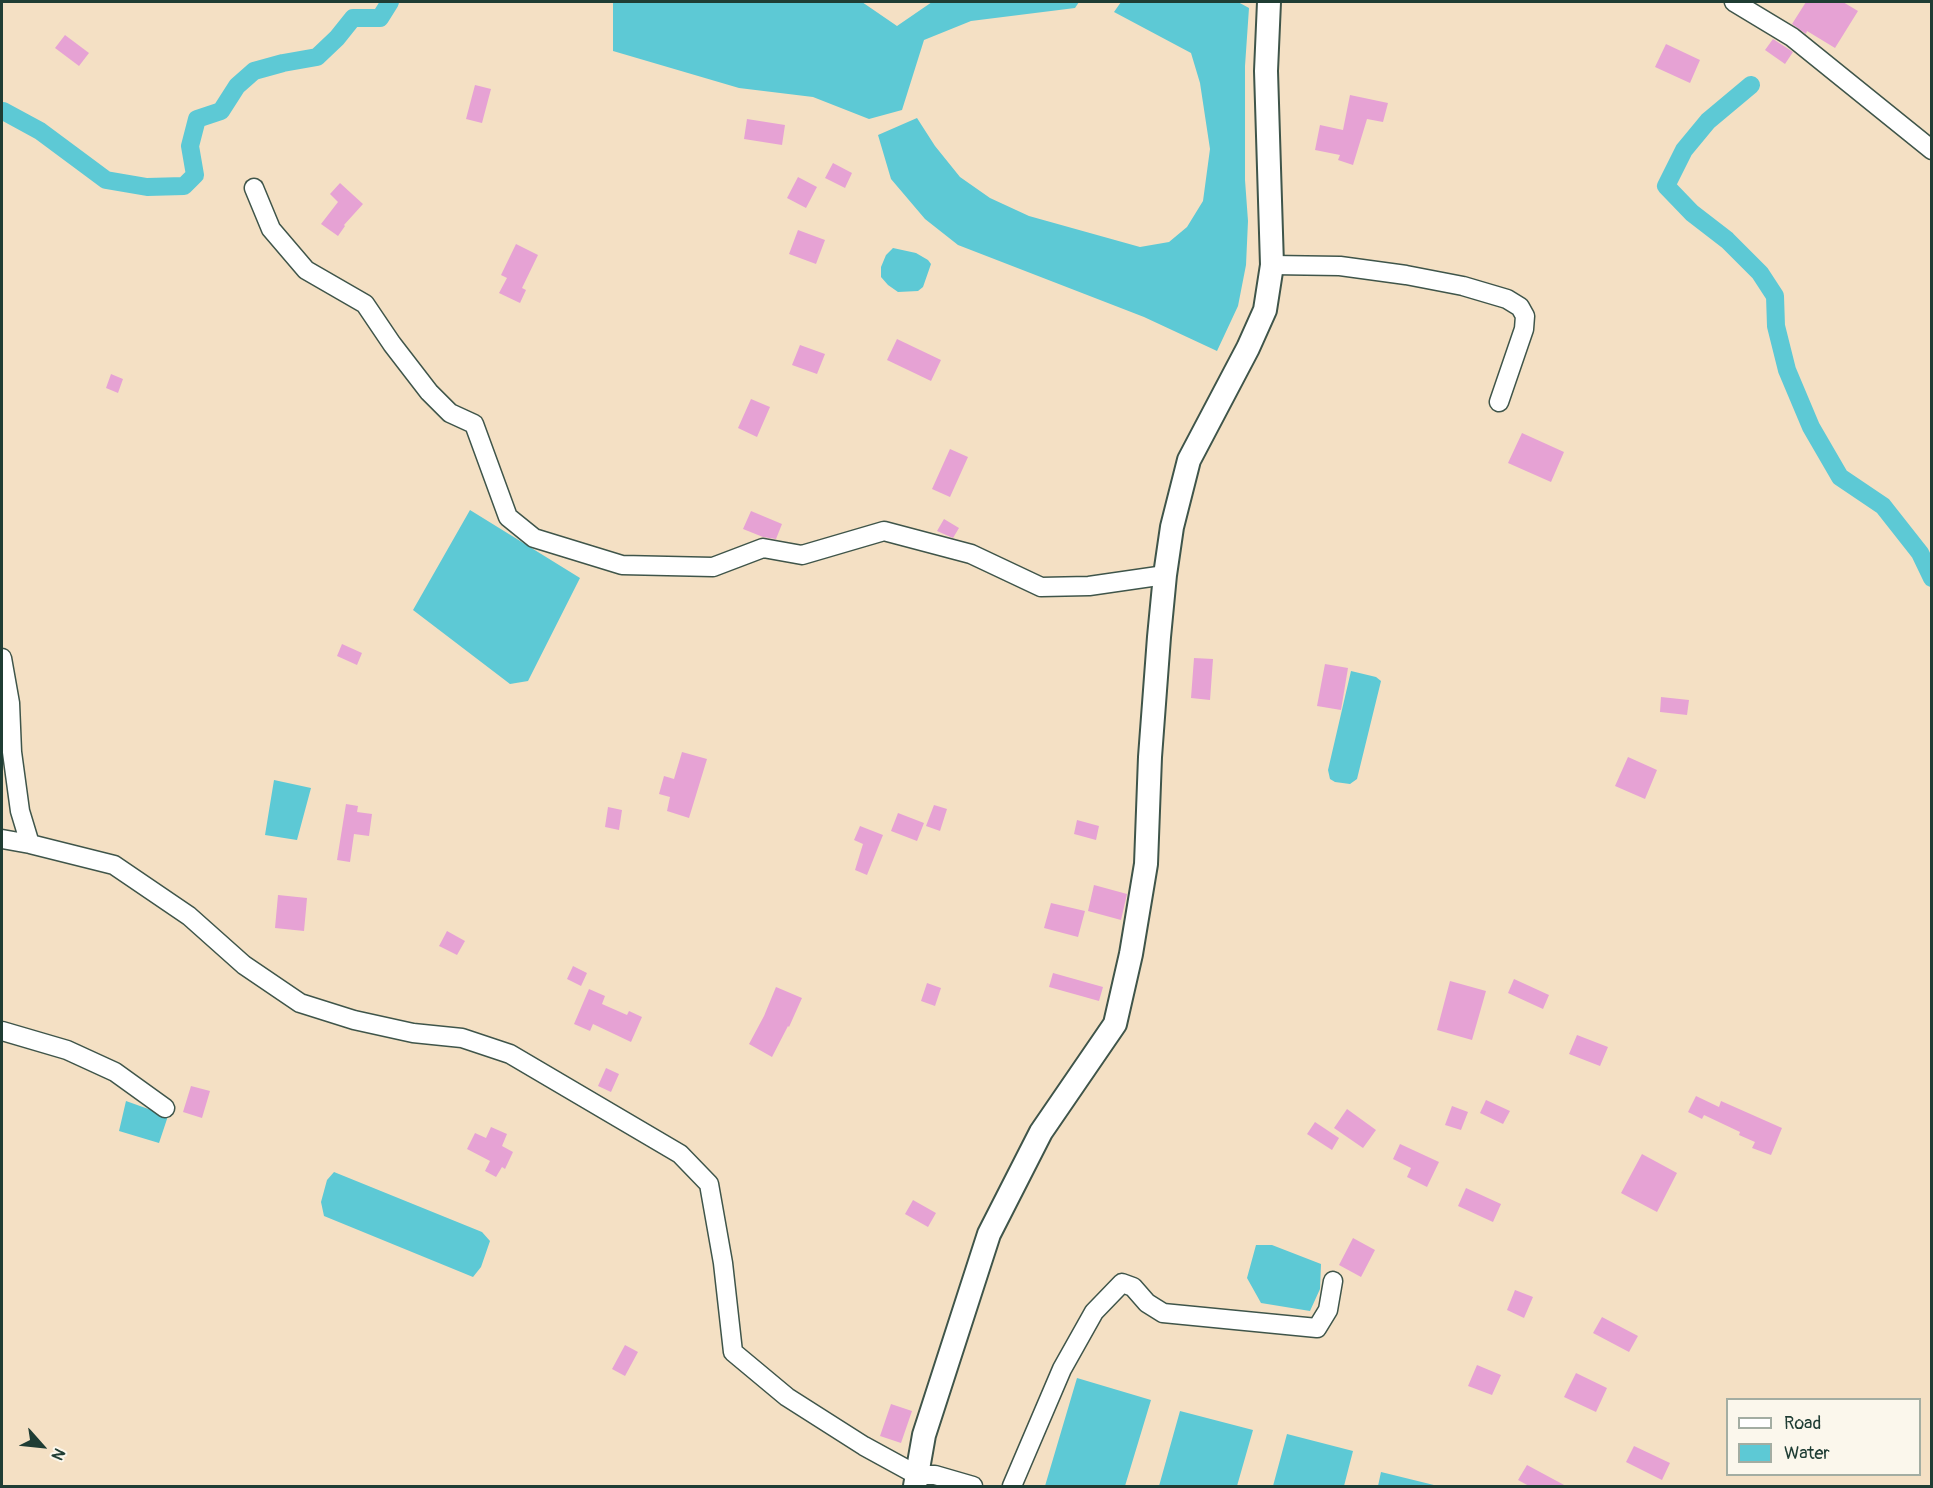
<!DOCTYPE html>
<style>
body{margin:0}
#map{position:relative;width:1933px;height:1488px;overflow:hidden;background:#f4e0c4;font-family:Pangolin,sans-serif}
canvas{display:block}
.frame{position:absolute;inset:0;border:3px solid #1f3d34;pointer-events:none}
.legend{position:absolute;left:1726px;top:1398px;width:195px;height:78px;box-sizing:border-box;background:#fbf7ec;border:2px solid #a3ada2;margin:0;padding:8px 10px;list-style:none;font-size:18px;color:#1f3d34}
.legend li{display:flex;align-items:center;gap:12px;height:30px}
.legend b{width:30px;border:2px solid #a3ada2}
.north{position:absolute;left:12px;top:1416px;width:60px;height:60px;-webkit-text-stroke:4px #fbf7ec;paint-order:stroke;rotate:117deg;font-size:16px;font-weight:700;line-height:24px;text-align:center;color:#1f3d34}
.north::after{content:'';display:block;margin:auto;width:21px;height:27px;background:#1f3d34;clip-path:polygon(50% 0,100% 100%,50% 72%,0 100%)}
</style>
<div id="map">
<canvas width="1933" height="1488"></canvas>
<div class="frame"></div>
<ul class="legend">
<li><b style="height:8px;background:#fff"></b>Road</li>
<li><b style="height:16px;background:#5dc9d5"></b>Water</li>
</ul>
<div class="north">N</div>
</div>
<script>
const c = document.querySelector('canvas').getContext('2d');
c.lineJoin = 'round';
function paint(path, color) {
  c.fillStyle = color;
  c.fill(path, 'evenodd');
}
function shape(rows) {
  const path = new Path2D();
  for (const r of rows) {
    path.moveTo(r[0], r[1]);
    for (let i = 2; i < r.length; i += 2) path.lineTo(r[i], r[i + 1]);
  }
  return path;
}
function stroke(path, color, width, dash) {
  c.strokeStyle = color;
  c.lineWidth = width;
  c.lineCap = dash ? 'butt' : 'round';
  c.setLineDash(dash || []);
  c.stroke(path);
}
const water = shape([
 [613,2,862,2,897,26,932,2,1079,2,1075,8,971,21,924,40,902,110,869,119,813,97,739,88,613,51],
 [1121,2,1238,2,1249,8,1245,66,1245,180,1248,221,1246,265,1238,306,1217,351,1144,317,958,245,925,219,891,179,878,135,917,118,935,146,960,177,990,198,1029,216,1140,247,1169,242,1187,227,1203,201,1210,149,1200,83,1191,53,1114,12],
 [893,248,916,253,928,260,931,264,923,287,918,291,898,292,888,285,881,277,881,267,886,255],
 [470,510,580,578,528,681,510,684,413,610],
 [1351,671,1376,677,1381,681,1357,779,1350,784,1335,782,1330,779,1328,770],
 [274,780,311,788,297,840,265,835],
 [126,1101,168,1116,159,1143,119,1131],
 [334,1172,482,1232,490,1241,481,1267,473,1277,324,1216,321,1202,327,1180],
 [1256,1245,1272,1245,1321,1264,1320,1289,1310,1311,1261,1303,1247,1278],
 [1077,1378,1151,1400,1125,1486,1045,1486],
 [1180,1411,1253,1430,1237,1486,1159,1486],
 [1287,1434,1353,1451,1344,1486,1273,1486],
 [1381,1472,1438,1486,1378,1486]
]);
const canal = shape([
 [1751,85,1708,121,1684,150,1666,186,1692,213,1727,240,1760,273,1775,296,1776,326,1787,370,1811,427,1840,477,1883,506,1920,553,1932,578],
 [3,111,40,131,106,180,147,187,184,186,195,175,190,146,197,119,221,111,237,86,254,71,283,63,317,57,337,38,353,18,380,18,390,2]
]);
const building = shape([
 [1806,2,1843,2,1858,11,1835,48,1807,31,1806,34,1792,24],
 [65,35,89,53,79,66,55,48],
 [1773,39,1793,52,1785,64,1765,50],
 [1666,44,1700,60,1690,83,1655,67],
 [475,85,491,89,482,123,466,119],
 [1350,95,1388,103,1383,122,1367,119,1353,165,1338,160,1340,155,1315,150,1320,125,1343,130],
 [747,119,785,125,782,145,744,139],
 [833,163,852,173,845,188,825,178],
 [798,177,817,187,806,208,787,198],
 [340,183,363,204,344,225,345,226,338,236,321,224,338,202,330,194],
 [798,230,825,240,816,264,789,254],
 [516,244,538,255,522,288,526,290,520,303,499,293,507,278,501,275],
 [897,339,941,360,931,381,887,360],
 [800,345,825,354,817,374,792,365],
 [111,374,123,379,118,393,106,388],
 [751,399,770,407,757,437,738,428],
 [1522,433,1564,452,1551,482,1508,463],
 [950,449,968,457,950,497,932,489],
 [751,511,782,524,776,539,763,537,743,529],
 [944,519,959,528,953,538,937,531],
 [342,644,362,653,357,665,337,656],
 [1194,658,1213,659,1210,700,1191,698],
 [1325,664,1348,668,1341,710,1317,706],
 [1661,697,1689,700,1687,715,1660,712],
 [682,752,707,759,689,818,667,811,670,797,659,794,664,776,674,779],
 [1628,757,1657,770,1645,799,1615,786],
 [346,804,358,806,357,812,372,814,369,836,354,834,350,862,337,860],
 [934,805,947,809,940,831,926,826],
 [608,807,622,810,619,830,605,827],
 [898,813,924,823,917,841,891,831],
 [1077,820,1099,826,1096,840,1074,834],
 [860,826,883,835,867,875,855,870,863,844,854,840],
 [1094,885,1127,894,1121,920,1088,911],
 [278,895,307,898,304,931,275,928],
 [1051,903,1085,911,1078,937,1044,928],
 [447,931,465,941,457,955,439,946],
 [573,966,587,973,581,986,567,979],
 [1053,973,1103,987,1099,1001,1049,987],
 [1514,979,1549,995,1543,1009,1508,993],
 [1450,981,1486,991,1472,1040,1437,1030],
 [927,983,941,988,935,1006,921,1001],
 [776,987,802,998,789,1027,788,1026,772,1057,749,1044,764,1016],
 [589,989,605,996,602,1004,627,1015,629,1011,642,1017,631,1042,593,1024,590,1031,574,1024],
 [1577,1035,1608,1047,1600,1066,1569,1054],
 [606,1068,619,1074,611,1092,598,1086],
 [191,1086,210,1091,202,1118,183,1112],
 [1696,1096,1719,1107,1721,1101,1782,1128,1771,1155,1752,1148,1755,1142,1739,1135,1740,1132,1704,1115,1702,1119,1688,1112],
 [1486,1100,1510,1111,1503,1124,1480,1113],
 [1452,1106,1468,1112,1461,1130,1445,1125],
 [1347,1109,1376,1130,1363,1148,1334,1128],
 [1315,1122,1339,1138,1332,1150,1307,1134],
 [491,1127,507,1134,502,1146,513,1152,505,1169,502,1167,496,1177,485,1171,490,1161,467,1149,475,1133,486,1138],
 [1400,1144,1439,1162,1427,1187,1407,1177,1411,1168,1393,1159],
 [1642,1154,1677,1173,1657,1212,1621,1193],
 [1466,1188,1501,1204,1493,1222,1458,1206],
 [913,1200,936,1213,928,1227,905,1214],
 [1353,1238,1375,1250,1361,1277,1339,1265],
 [1515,1290,1533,1297,1524,1318,1507,1310],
 [1602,1317,1638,1336,1629,1352,1593,1333],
 [625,1345,638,1352,625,1376,612,1369],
 [1477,1365,1501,1375,1492,1395,1468,1386],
 [1576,1373,1607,1388,1596,1412,1564,1397],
 [891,1404,912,1411,901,1443,880,1436],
 [1634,1446,1670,1463,1662,1480,1626,1462],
 [1527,1465,1566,1486,1529,1486,1518,1480]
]);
const minor = shape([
 [1734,2,1792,37,1932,150],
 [254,188,271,229,306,270,365,304,392,344,429,392,450,413,474,424,508,517,534,538,622,565,713,567,763,548,802,555,884,531,971,554,1041,587,1089,586,1165,575],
 [1272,265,1340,266,1406,275,1463,286,1507,299,1520,307,1525,316,1524,329,1499,402],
 [2,658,10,703,12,752,20,811,30,844,114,865,189,916,244,965,300,1003,354,1020,413,1033,462,1038,510,1054,680,1154,709,1184,723,1263,733,1352,787,1397,864,1446,917,1475,935,1475,973,1486],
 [2,839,30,844],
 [2,1031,67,1050,115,1072,165,1108],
 [1012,1486,1062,1369,1094,1312,1122,1283,1133,1287,1147,1303,1163,1313,1317,1328,1328,1310,1333,1281]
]);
const tertiary = shape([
 [915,1486,924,1435,989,1234,1041,1132,1115,1024,1131,954,1146,864,1150,757,1159,637,1165,575,1172,527,1189,460,1248,348,1265,310,1272,265,1266,71,1269,2]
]);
paint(water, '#5dc9d5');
stroke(canal, '#5dc9d5', 18);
paint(building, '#e6a2d4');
stroke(minor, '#3f554a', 21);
stroke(tertiary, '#3f554a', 26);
stroke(minor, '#fff', 18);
stroke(tertiary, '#fff', 22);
</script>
